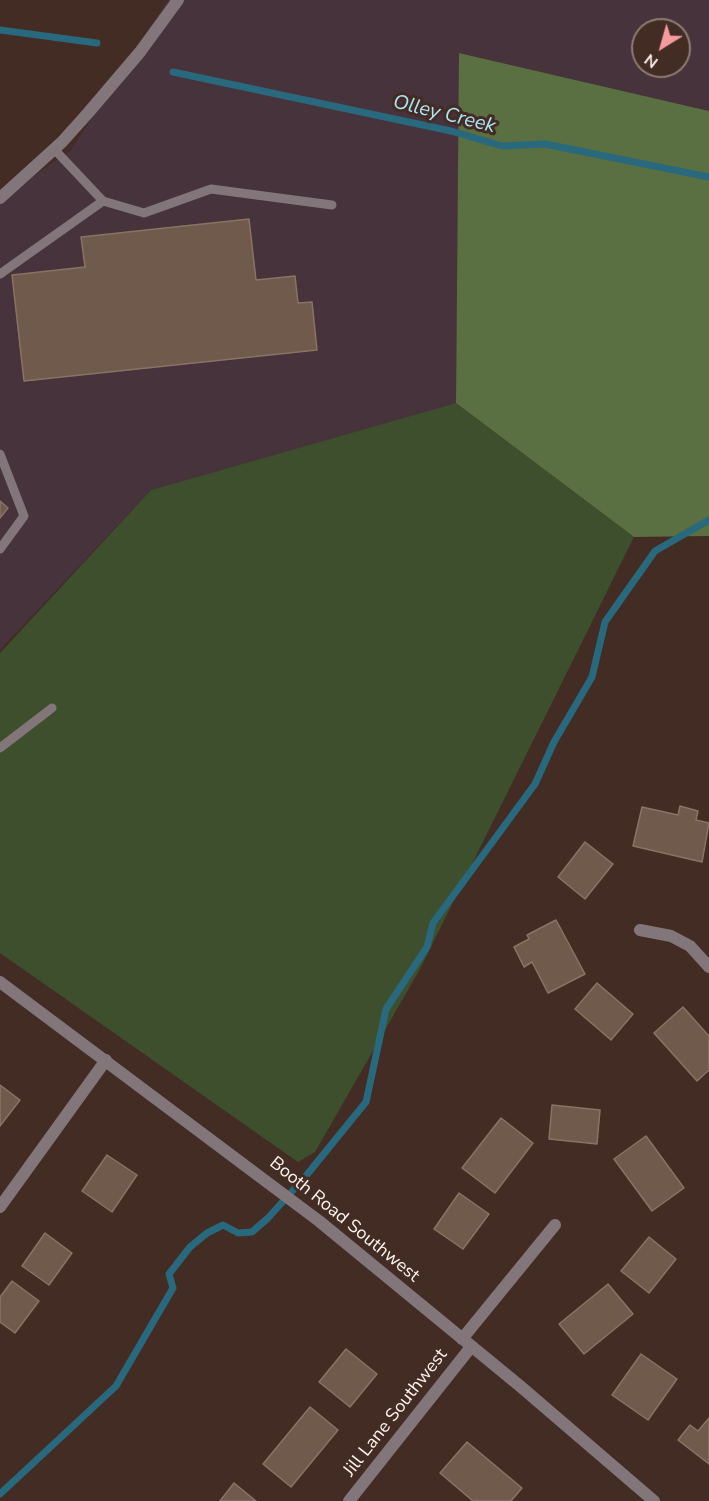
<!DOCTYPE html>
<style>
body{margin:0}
#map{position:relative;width:709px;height:1501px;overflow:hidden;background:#422c24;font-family:"Nunito Sans",sans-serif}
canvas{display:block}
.north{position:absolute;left:631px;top:18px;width:60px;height:60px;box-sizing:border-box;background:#422c24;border:2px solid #8d7b74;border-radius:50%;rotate:217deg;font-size:16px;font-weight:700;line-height:24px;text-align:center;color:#fef2ed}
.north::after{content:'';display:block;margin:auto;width:21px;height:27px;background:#f59b9c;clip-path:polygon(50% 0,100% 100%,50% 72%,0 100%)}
</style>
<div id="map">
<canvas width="709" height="1501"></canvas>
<div class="north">N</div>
</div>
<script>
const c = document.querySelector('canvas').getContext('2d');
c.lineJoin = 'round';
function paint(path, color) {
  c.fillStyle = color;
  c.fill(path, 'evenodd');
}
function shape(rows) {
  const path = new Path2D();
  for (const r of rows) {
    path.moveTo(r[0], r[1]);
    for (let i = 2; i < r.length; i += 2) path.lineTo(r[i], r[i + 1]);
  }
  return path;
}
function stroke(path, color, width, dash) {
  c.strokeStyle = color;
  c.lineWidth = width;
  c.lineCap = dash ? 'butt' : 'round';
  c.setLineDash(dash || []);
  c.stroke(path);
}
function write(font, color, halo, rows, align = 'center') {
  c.font = font + ' "Nunito Sans",sans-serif';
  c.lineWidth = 6;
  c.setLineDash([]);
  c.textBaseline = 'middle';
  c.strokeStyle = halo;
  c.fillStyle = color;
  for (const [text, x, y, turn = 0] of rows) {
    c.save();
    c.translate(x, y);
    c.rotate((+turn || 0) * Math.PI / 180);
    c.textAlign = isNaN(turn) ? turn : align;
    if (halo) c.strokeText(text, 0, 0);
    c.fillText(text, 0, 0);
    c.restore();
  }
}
const commercial = shape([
 [168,0,709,0,709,111,460,53,456,403,151,490,0,650,0,198,70,151],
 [643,30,679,30,679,66,643,66]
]);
const green = shape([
 [456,403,634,537,420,969,315,1152,298,1162,0,953,0,653,151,490]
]);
const forest = shape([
 [459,53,709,111,709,536,634,537,456,403]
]);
const stream = shape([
 [0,30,97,43],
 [173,72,451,131,502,146,545,144,709,177],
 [0,1494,116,1386,173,1288,169,1274,190,1247,207,1233,223,1225,238,1233,252,1232,268,1218,305,1177,366,1102,386,1009,427,947,433,923,535,784,554,742,592,677,605,622,655,551,709,520]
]);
const building = shape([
 [249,219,256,280,295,276,298,303,312,302,317,350,24,381,12,275,85,267,81,237,249,219],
 [0,501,8,508,0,518,0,501],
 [680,806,698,811,696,820,709,823,702,862,633,846,642,807,678,815,680,806],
 [585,842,613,864,585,899,558,877,585,842],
 [556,920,585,974,548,993,532,962,524,967,514,947,529,939,527,935,556,920],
 [597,983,633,1014,611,1040,575,1009,597,983],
 [683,1007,709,1036,709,1070,697,1081,654,1033,683,1007],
 [0,1085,20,1100,0,1126,0,1085],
 [552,1105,600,1110,597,1144,549,1139,552,1105],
 [501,1118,533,1143,495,1193,462,1168,501,1118],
 [646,1136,684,1188,652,1211,614,1159,646,1136],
 [107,1155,137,1175,112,1212,82,1191,107,1155],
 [459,1193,489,1214,463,1249,434,1229,459,1193],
 [45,1233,72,1253,49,1285,22,1266,45,1233],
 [649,1237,676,1259,649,1293,621,1271,649,1237],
 [12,1281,39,1301,15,1333,0,1322,0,1297,12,1281],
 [608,1284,633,1314,584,1354,559,1324,608,1284],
 [346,1349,377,1374,350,1407,319,1382,346,1349],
 [641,1354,677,1379,648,1420,612,1395,641,1354],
 [310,1407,338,1430,291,1487,263,1464,310,1407],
 [709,1418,709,1464,678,1440,690,1425,698,1431,709,1418],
 [467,1442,522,1488,511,1501,473,1501,440,1473,467,1442],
 [234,1483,256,1501,220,1501,234,1483]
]);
const service = shape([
 [54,149,103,201],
 [0,274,103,201,144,213,211,189,332,205],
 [0,454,24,516,0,549],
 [0,748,52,708]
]);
const minor = shape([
 [640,930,671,936,690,946,709,967],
 [0,982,319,1221,520,1386,654,1501],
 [0,1207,106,1060],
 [462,1339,555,1225],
 [349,1501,471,1347]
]);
const tertiary = shape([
 [0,198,62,142,88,113,140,52,178,0]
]);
const streetNames = [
 ["Booth Road Southwest",344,1220,39],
 ["Jill Lane Southwest",396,1413,-52]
];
const waterNames = [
 ["Olley Creek",444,115,14]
];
paint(commercial, '#46333b');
paint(green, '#3e4f2d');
paint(forest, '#5a6f42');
stroke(stream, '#28697d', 7);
paint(building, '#705a4c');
stroke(building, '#8a7365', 1.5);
stroke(service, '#83767a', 9);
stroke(minor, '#83767a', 12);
stroke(tertiary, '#83767a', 12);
write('18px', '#fef2ed', '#422c24', streetNames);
write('italic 20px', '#aee4f7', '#422c24', waterNames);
</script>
